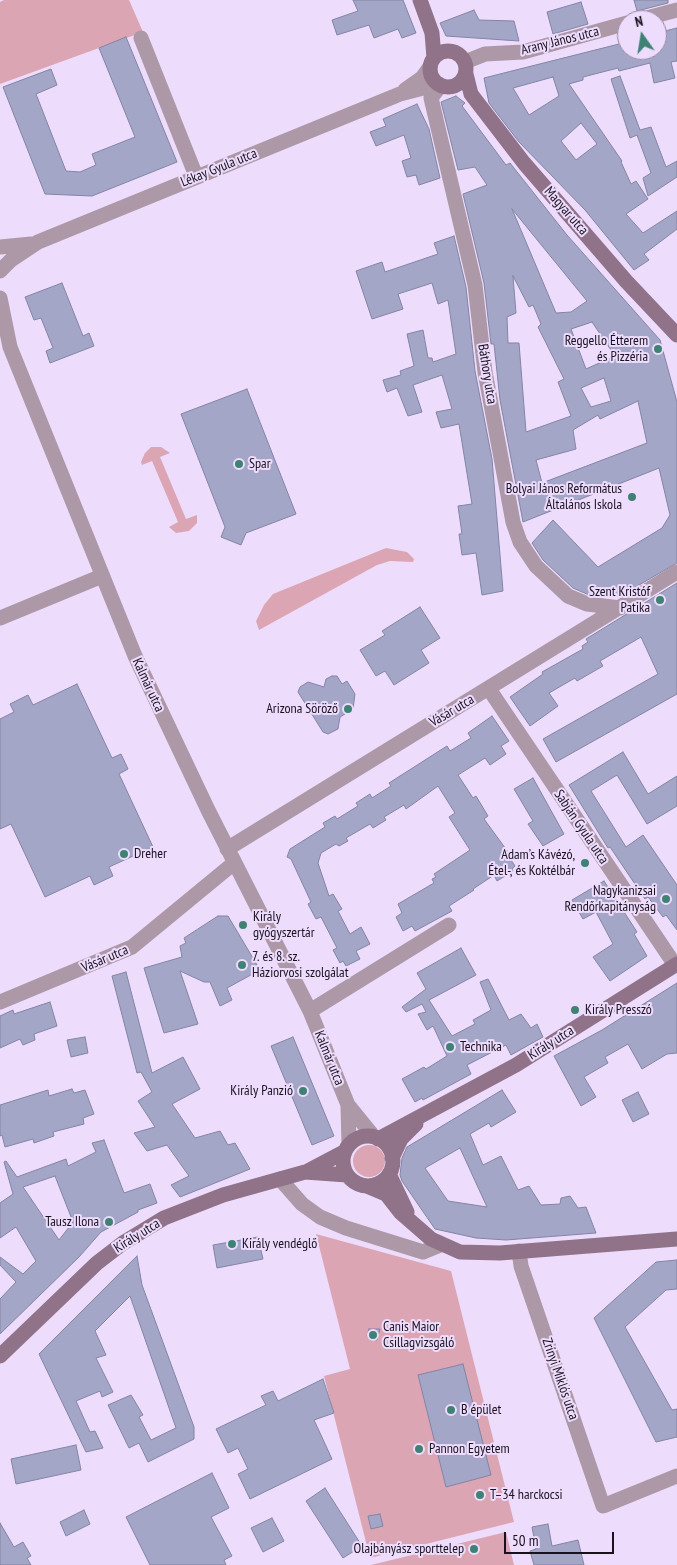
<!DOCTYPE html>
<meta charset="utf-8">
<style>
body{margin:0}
#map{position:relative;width:677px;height:1565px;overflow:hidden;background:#eedcfd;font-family:"PT Sans Narrow",sans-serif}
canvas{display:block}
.north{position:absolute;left:617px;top:10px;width:50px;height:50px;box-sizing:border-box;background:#eedcfd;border:1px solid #988ba4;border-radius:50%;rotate:347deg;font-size:14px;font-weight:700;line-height:20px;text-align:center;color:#18121e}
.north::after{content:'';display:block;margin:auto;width:18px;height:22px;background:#3f8274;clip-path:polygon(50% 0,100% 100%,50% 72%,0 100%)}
.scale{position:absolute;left:504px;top:1532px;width:110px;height:22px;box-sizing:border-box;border:2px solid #18121e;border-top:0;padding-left:6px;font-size:15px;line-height:18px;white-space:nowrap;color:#18121e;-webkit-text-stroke:4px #eedcfd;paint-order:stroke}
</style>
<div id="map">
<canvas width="677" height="1565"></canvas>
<div class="north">N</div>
<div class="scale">50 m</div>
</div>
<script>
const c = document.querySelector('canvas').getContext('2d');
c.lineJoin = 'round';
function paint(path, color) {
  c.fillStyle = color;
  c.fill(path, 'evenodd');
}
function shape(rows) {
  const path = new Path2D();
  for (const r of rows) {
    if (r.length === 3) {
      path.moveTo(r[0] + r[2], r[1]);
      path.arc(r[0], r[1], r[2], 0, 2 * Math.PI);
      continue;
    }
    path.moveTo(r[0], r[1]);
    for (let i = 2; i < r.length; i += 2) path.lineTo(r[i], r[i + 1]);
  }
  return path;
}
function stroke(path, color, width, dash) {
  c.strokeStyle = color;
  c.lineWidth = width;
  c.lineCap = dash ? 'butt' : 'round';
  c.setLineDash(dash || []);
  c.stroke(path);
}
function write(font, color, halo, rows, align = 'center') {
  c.font = font + ' "PT Sans Narrow",sans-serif';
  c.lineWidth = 4;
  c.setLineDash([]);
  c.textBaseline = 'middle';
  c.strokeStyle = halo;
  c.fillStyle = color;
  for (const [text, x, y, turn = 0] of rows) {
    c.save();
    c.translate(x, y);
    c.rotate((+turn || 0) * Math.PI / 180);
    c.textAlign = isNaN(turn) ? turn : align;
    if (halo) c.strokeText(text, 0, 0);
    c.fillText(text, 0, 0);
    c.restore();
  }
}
const green = shape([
 [4,0,129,0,143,32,0,84,0,2],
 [151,447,161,447,170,453,160,457,186,519,197,515,197,523,189,531,176,533,169,527,178,522,152,461,142,465,141,462,145,453],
 [386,548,407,552,414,559,413,562,390,561,377,565,259,630,256,621,264,605,273,594],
 [369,1161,16],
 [316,1234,451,1271,514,1522,370,1558,324,1376,350,1369],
 [506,1532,514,1565,371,1565]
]);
const building = shape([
 [353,0,403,0,416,33,402,38,398,29,374,38,369,25,337,35,332,20,358,11,353,0],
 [634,0,668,0,668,3,637,11,634,0],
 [581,2,588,24,553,34,547,12,581,2],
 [474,10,479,20,514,21,519,41,446,36,440,23,474,10],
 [677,28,677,61,671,62,675,78,654,83,650,63,619,71,618,68,583,77,583,80,569,84,622,161,621,162,631,184,636,181,648,199,626,214,643,233,677,211,677,229,644,254,649,260,634,270,585,210,519,142,489,103,484,78,627,42,627,50,657,50,657,33,677,28],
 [553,77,559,96,529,115,513,88,553,77],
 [581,123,597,144,576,160,561,141,581,123],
 [126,37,177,162,92,196,45,194,3,87,51,69,57,85,36,94,66,171,80,172,96,165,92,154,135,137,99,48,126,37],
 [620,76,640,130,651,127,666,167,677,161,677,177,648,196,643,178,651,173,637,135,630,138,611,79,620,76],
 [456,96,465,103,462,106,506,165,510,163,567,235,660,340,677,402,677,563,620,596,589,595,573,588,543,560,532,543,553,520,598,567,662,528,670,515,659,468,523,522,500,400,494,344,491,344,484,283,463,194,487,185,475,167,458,170,441,102,456,96],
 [512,209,587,301,571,312,556,313,512,209],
 [513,276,529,307,533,305,541,324,538,327,564,379,558,382,571,416,526,432,519,343,508,343,507,317,516,313,513,276],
 [592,322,615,356,586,369,571,329,592,322],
 [604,378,611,401,591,407,581,388,604,378],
 [638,401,647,443,542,483,536,460,576,449,573,430,598,415,600,419,638,401],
 [417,104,429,129,440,178,419,185,416,175,407,177,402,161,411,158,404,135,376,146,370,132,386,126,383,119,417,104],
 [454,236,466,287,475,371,492,459,503,591,482,595,476,553,462,555,459,534,462,534,458,506,472,504,459,424,441,428,436,412,452,409,442,375,413,385,422,412,408,416,397,388,387,392,383,380,401,375,400,371,414,366,407,334,423,330,428,358,432,358,433,362,456,354,448,300,438,304,432,283,398,294,403,309,372,319,356,271,382,262,385,272,438,254,434,243,454,236],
 [62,283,83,336,89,333,94,346,50,363,46,351,53,348,41,318,34,320,25,297,62,283],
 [247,389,296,514,246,533,241,545,221,537,225,527,181,414,247,389],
 [677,583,677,694,556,762,543,739,658,674,641,637,600,661,603,666,577,681,575,678,549,693,558,706,530,726,510,697,543,674,542,672,583,649,582,646,588,642,586,639,677,583],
 [420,607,440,638,421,650,429,663,394,685,385,671,376,676,360,650,385,635,382,631,420,607],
 [332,676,337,676,342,684,347,681,355,694,353,709,340,717,338,729,328,734,323,732,298,692,300,687,308,682,324,687,326,679,332,676],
 [77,684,112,758,121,754,128,769,119,774,153,847,109,867,113,876,94,885,90,876,45,897,11,824,0,829,0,719,14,712,10,704,28,695,33,705,77,684],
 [492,716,509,741,501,746,506,754,490,765,485,758,458,775,473,798,476,796,488,816,484,819,511,856,509,857,515,866,512,869,513,871,497,881,494,875,473,889,474,890,449,906,452,911,415,931,412,926,403,931,396,917,402,913,398,904,434,883,432,879,436,877,434,874,470,850,449,817,455,813,438,786,406,809,404,805,384,817,386,820,373,828,370,824,346,838,348,841,339,846,336,844,321,853,318,863,329,896,333,894,342,909,338,911,350,934,361,927,370,944,356,951,360,959,346,966,343,961,340,963,333,950,337,948,321,917,316,919,308,904,311,902,291,859,287,857,290,849,325,827,323,823,335,816,337,819,358,806,356,803,370,794,372,798,391,786,389,783,447,746,450,751,471,738,468,733,492,716],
 [623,752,648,794,677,776,677,806,647,824,617,775,591,791,626,847,643,835,677,885,677,930,666,915,663,917,648,897,645,899,610,847,608,848,569,785,623,752],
 [533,778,564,834,543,846,528,824,533,821,514,789,533,778],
 [604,881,637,932,634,934,647,956,610,981,593,957,613,944,596,912,583,919,572,900,604,881],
 [218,916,228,916,260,970,227,988,232,1000,220,1006,210,982,204,982,180,971,198,1024,164,1033,144,968,182,957,180,946,186,943,184,938,218,916],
 [461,948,476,975,429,1000,452,1036,475,1024,473,1020,491,1010,480,982,488,979,509,1020,521,1014,531,1028,537,1024,543,1037,511,1055,506,1045,467,1065,471,1074,423,1100,422,1098,415,1102,402,1079,424,1067,426,1069,447,1056,433,1026,427,1030,418,1014,426,1012,422,1004,406,1012,402,1007,426,989,417,973,461,948],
 [126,972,152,1073,183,1057,200,1089,172,1104,195,1138,220,1131,228,1145,235,1143,250,1169,180,1197,171,1185,189,1176,167,1145,147,1151,134,1133,155,1127,138,1101,152,1092,141,1072,137,1073,112,976,126,972],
 [677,983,677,1053,667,1054,642,1069,628,1044,605,1057,608,1063,584,1077,596,1097,581,1106,554,1056,602,1030,677,983],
 [50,1002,57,1026,34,1034,35,1040,23,1045,20,1039,0,1048,0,1016,13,1010,14,1014,50,1002],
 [85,1037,88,1053,71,1057,67,1040,85,1037],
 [293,1037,334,1136,312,1145,271,1046,293,1037],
 [72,1089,74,1093,85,1090,94,1114,83,1118,84,1124,53,1132,54,1136,34,1143,33,1139,5,1147,2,1135,0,1136,0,1105,48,1090,49,1096,72,1089],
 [502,1090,516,1112,491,1127,489,1123,470,1134,483,1165,501,1156,518,1190,529,1186,541,1205,560,1204,561,1198,570,1196,578,1208,586,1207,596,1233,506,1240,476,1238,435,1229,402,1181,400,1175,402,1158,407,1147,502,1090],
 [460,1148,487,1207,448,1201,425,1168,460,1148],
 [638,1092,649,1114,633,1122,622,1100,638,1092],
 [104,1140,124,1193,150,1184,157,1203,138,1210,138,1212,101,1232,79,1257,0,1334,0,1299,16,1282,0,1265,0,1257,23,1274,36,1261,16,1227,0,1238,0,1203,13,1194,4,1162,6,1161,17,1177,66,1159,68,1166,96,1152,92,1143,104,1140],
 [55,1176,73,1222,59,1240,23,1187,55,1176],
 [258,1237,263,1259,217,1268,213,1245,258,1237],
 [137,1256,142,1285,194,1427,194,1439,148,1462,139,1443,129,1448,108,1405,131,1395,143,1415,139,1417,151,1440,176,1428,130,1296,95,1331,106,1355,96,1358,113,1392,102,1397,100,1391,76,1401,90,1432,95,1431,103,1448,86,1452,39,1354,137,1256],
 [677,1260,677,1289,666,1290,625,1327,672,1410,677,1409,677,1437,656,1442,594,1318,656,1262,677,1260],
 [369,1329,380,1329,377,1340,370,1340,367,1336,369,1329],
 [463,1364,491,1475,446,1487,418,1375,463,1364],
 [323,1379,334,1413,314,1420,332,1459,250,1499,238,1474,248,1469,238,1448,228,1453,216,1429,266,1405,261,1396,273,1391,278,1401,323,1379],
 [76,1445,81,1470,16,1484,11,1459,76,1445],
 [212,1473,229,1508,211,1517,232,1556,224,1560,226,1565,150,1565,126,1517,212,1473],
 [325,1488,362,1546,343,1558,306,1501,325,1488],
 [84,1510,90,1524,66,1536,60,1522,84,1510],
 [380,1514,383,1526,371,1529,368,1516,380,1514],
 [272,1518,284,1541,263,1552,251,1528,272,1518],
 [0,1523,14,1547,23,1542,31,1556,27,1558,31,1565,0,1565,0,1523],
 [548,1524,552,1546,578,1540,584,1565,534,1565,530,1551,536,1549,532,1527,548,1524]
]);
const street = shape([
 [639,20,677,10],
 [141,38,196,176],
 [465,62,485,54,523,52,627,23],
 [441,85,431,98,475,285,485,372,513,522,520,542,536,566,568,596,587,604,620,608],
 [405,90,422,78,430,67],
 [0,247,31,244],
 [0,271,11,260,38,242,400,94,439,84],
 [0,298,10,347,135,656,208,810,310,1011,348,1105,374,1137],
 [0,618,102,576],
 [489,689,675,965],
 [227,849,677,572],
 [0,1002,132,947,234,863],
 [310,1011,449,925],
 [348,1106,349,1145],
 [280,1179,302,1204,320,1217,346,1228,423,1252,440,1245],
 [519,1251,521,1266,603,1506,677,1476]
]);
const secondary = shape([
 [420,0,432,33,434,58],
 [448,69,18],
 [466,74,471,94,524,163,626,281,677,335],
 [368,1161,25],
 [378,1139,516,1065,677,964],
 [392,1158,401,1139,416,1124],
 [308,1171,344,1152],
 [389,1174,407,1212],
 [367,1186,386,1194,400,1212,431,1239,460,1252,500,1253,677,1239],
 [0,1356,97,1263,123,1243,164,1218,223,1195,305,1172,347,1175]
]);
const markers = [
 [658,349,5,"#3f8274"],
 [239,464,5,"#3f8274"],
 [632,497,5,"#3f8274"],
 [660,600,5,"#3f8274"],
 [348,709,5,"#3f8274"],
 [124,854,5,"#3f8274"],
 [585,863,5,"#3f8274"],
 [666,899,5,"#3f8274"],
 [243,925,5,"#3f8274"],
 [242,965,5,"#3f8274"],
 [575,1010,5,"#3f8274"],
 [450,1047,5,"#3f8274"],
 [303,1091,5,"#3f8274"],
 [109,1222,5,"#3f8274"],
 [232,1244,5,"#3f8274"],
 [373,1335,5,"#3f8274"],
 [451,1410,5,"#3f8274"],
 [419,1449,5,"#3f8274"],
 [480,1495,5,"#3f8274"],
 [474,1549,5,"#3f8274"]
];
const streetNames = [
 ["Arany János utca",560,41,-14],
 ["Lékay Gyula utca",219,168,-22],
 ["Magyar utca",566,211,49],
 ["Báthory utca",487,374,81],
 ["Kalmár utca",148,685,65],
 ["Vásár utca",452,711,-31],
 ["Sabján Gyula utca",581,827,56],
 ["Vásár utca",105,959,-23],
 ["Király utca",551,1043,-32],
 ["Kalmár utca",329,1058,68],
 ["Király utca",137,1236,-32],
 ["Zrínyi Miklós utca",560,1379,71]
];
const poiNames = [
 ["Reggello Étterem",648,341,"right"],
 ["és Pizzéria",648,357,"right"],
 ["Spar",249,464],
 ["Bolyai János Református",622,489,"right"],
 ["Általános Iskola",622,505,"right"],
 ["Szent Kristóf",650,592,"right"],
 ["Patika",650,608,"right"],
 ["Arizona Söröző",338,709,"right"],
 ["Dreher",134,854],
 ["Adam’s Kávézó,",575,855,"right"],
 ["Étel-, és Koktélbár",575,871,"right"],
 ["Nagykanizsai",656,891,"right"],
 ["Rendőrkapitányság",656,907,"right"],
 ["Király",253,917],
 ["gyógyszertár",253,933],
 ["7. és 8. sz.",252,957],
 ["Háziorvosi szolgálat",252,973],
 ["Király Presszó",585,1010],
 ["Technika",460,1047],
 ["Király Panzió",293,1091,"right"],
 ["Tausz Ilona",99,1222,"right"],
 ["Király vendéglő",242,1244],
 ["Canis Maior",383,1327],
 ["Csillagvizsgáló",383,1343],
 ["B épület",461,1410],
 ["Pannon Egyetem",429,1449],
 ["T–34 harckocsi",490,1495],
 ["Olajbányász sporttelep",464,1549,"right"]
];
paint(green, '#dca5b4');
paint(building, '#a4a6c7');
stroke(building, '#8384a4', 1);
stroke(street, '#ac98a7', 15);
stroke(secondary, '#907389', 15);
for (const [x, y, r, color] of markers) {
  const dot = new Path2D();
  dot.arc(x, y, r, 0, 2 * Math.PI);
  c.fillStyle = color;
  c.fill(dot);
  stroke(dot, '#eedcfd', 2);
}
write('14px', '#18121e', '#eedcfd', streetNames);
write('14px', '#18121e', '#eedcfd', poiNames, 'left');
</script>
